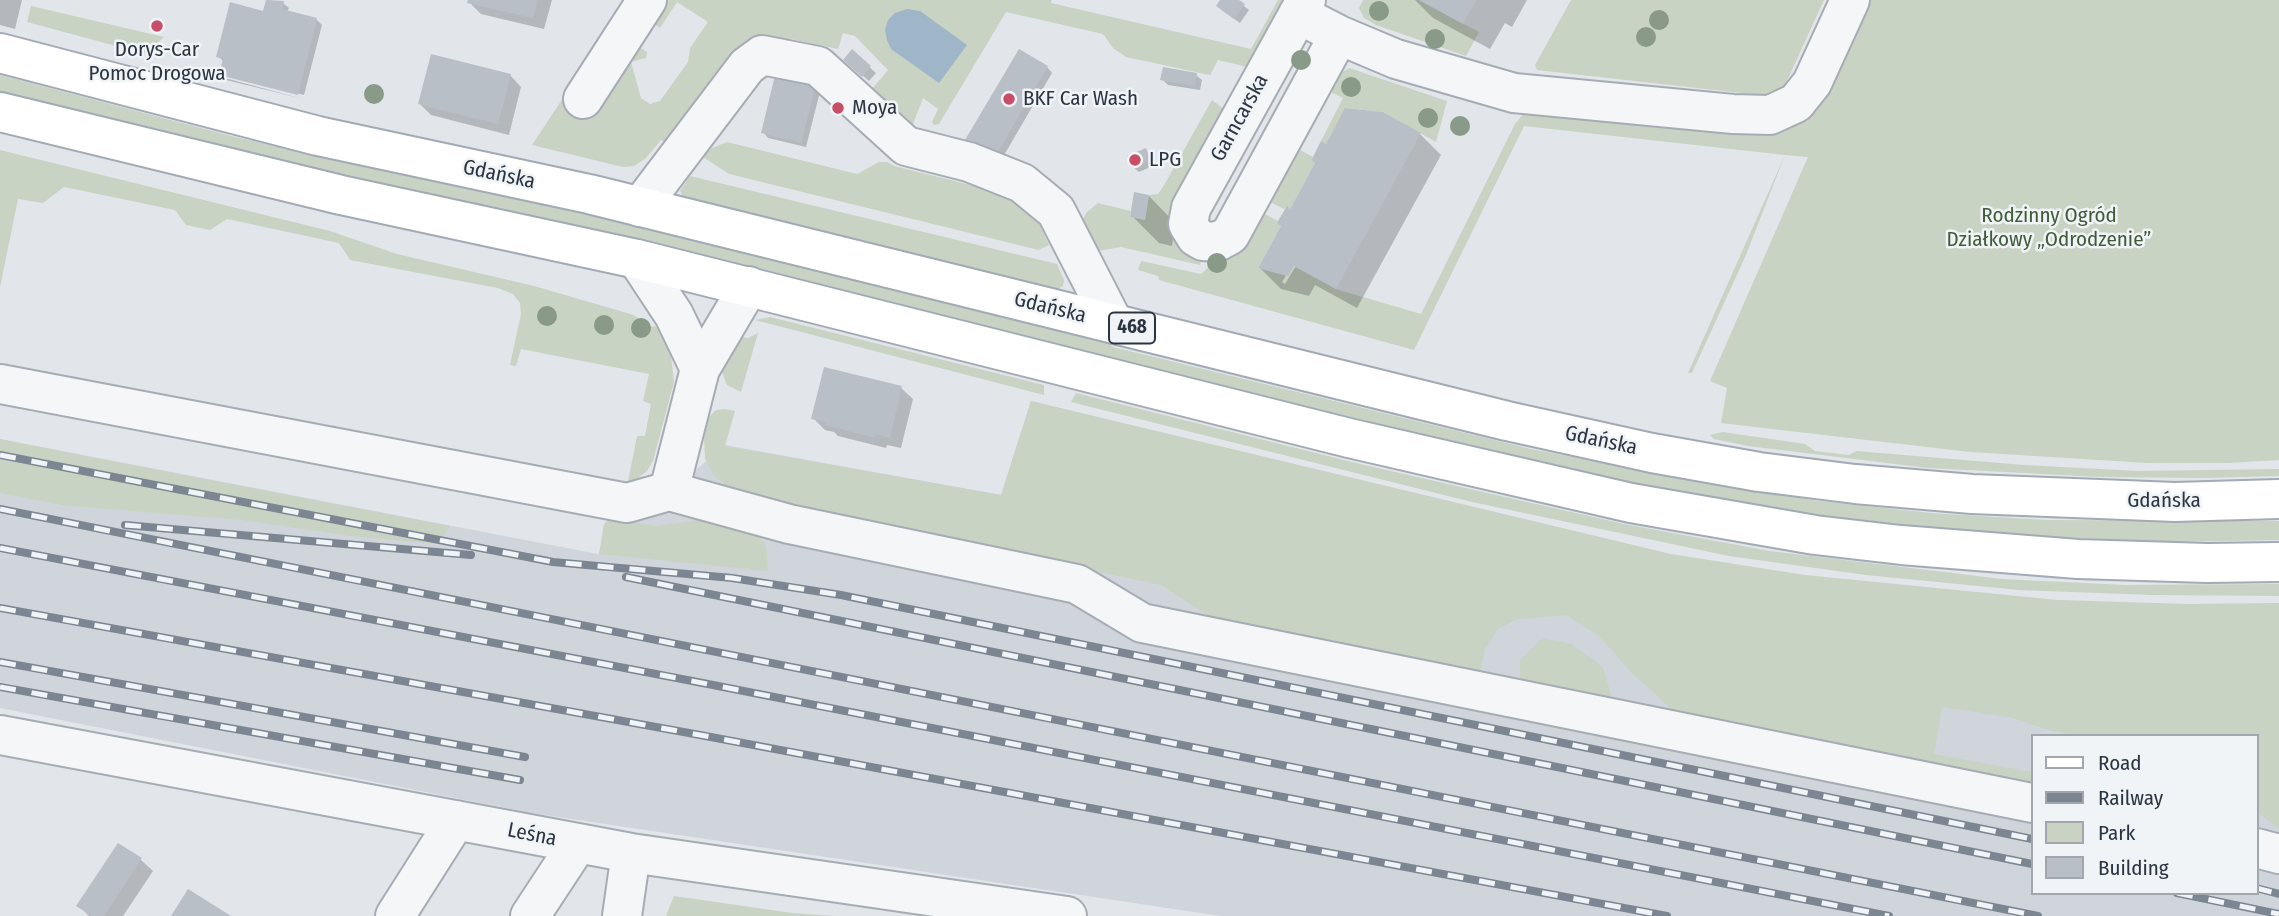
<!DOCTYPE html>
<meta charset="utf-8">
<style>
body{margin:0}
#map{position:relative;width:2279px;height:916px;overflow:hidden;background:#e2e5ea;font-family:"Fira Sans Condensed",sans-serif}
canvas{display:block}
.legend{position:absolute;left:2031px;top:734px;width:228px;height:161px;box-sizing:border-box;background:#f1f4f7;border:2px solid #a2a7ae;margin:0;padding:9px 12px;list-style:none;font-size:21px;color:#2b3441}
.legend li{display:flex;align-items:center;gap:14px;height:35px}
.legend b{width:35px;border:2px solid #a2a7ae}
</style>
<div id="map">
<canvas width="2279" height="916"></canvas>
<ul class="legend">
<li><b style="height:9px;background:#fff"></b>Road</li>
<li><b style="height:9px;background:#7c8692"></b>Railway</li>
<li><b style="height:19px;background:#c8d3c3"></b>Park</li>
<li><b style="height:19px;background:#b9bfc6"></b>Building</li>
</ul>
</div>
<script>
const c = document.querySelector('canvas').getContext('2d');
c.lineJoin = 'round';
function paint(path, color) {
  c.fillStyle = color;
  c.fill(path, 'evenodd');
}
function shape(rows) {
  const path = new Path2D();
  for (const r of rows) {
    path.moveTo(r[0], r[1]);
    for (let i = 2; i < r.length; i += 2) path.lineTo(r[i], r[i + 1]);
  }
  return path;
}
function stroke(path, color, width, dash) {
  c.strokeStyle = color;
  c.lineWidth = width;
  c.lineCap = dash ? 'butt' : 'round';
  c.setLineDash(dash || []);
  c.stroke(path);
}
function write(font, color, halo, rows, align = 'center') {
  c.font = font + ' "Fira Sans Condensed",sans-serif';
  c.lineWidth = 5;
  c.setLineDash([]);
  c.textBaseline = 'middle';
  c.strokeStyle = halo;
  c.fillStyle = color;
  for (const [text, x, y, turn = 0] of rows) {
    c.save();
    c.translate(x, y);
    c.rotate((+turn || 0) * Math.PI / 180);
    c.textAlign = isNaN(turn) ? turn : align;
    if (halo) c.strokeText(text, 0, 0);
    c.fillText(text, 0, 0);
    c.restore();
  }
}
const built = shape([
 [1031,401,1945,625,2279,607,2279,916,1221,916,532,813,0,708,0,439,598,554,725,445,1001,495],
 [2032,736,2256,736,2256,893,2032,893]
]);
const green = shape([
 [628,0,583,108,594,115,639,47,647,52,646,58,631,62,641,98,650,104,660,101,688,62,690,48,708,22,677,2,660,28,654,24,669,0,1052,0,1051,3,1251,49,1278,0,1286,0,1248,67,1218,60,1210,75,1126,57,1113,48,1103,34,1006,12,939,124,934,125,932,122,938,109,923,98,911,129,904,126,906,119,871,90,888,70,855,36,843,33,838,49,791,39,789,49,670,147,661,140,645,159,634,166,623,167,532,145],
 [1363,0,1419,0,1479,32,1466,56,1376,25,1364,18,1359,8],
 [1571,0,1824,0,1786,83,1781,89,1770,94,1759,95,1537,70,1535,65],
 [1864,0,2279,0,2279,460,2228,463,2147,463,1970,452,1721,423,1727,388,1710,381,1808,157,1785,155,1746,255,1692,373,1688,373,1785,155,1524,126,1414,350,1159,280,1158,276,1138,270,1141,261,1201,274,1209,267,1212,256,1255,209,1278,221,1277,224,1281,226,1258,268,1287,276,1294,266,1336,289,1421,314,1515,124,1524,113,1764,132],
 [31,6,164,37,147,53,131,50,27,22],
 [1349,68,1447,101,1436,142,1383,112,1346,108,1326,144,1321,141,1343,98,1329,91,1338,75],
 [0,75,235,137,628,223,1107,342,1113,347,1531,449,1715,484,1818,501,1931,513,2046,520,2279,521,2279,540,2164,542,1975,533,1770,509,1614,480,1393,428,858,294,342,176,0,92],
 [1212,100,1225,110,1171,229,1176,241,1181,246,1203,255,1200,265,1121,247,1098,251,1091,237,1081,240,1082,221,1086,213,1098,203,1131,211,1130,217,1145,219,1149,195,1158,194,1163,187],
 [727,142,857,174,879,162,887,162,894,166,995,191,1025,209,1041,227,1049,245,1039,250,729,174,703,157,712,148],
 [1298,149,1313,157,1311,160,1315,163,1290,209,1287,207,1284,209,1270,202],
 [0,150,330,231,397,254,534,286,634,315,648,326,660,327,671,356,674,382,653,461,647,471,634,481,628,482,637,436,645,436,651,404,643,401,649,374,521,349,516,366,510,365,521,314,520,303,513,294,498,288,350,260,339,243,227,219,210,230,186,225,175,210,64,187,43,203,18,199,0,287],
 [690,176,1057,264,1064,280,1063,286,1056,290,683,197,680,191],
 [770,317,1044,385,1044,395,755,320],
 [758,333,741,392,727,385,721,370,734,336,748,338],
 [1076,393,1360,464,1624,524,1770,551,2002,579,2125,585,2279,584,2279,596,2152,595,2019,590,1866,575,1729,556,1472,502,1071,402],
 [1031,401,1671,554,1805,575,2058,600,2186,604,2279,603,2279,829,2256,811,2256,736,2081,736,2048,730,2009,717,1942,707,1934,754,2032,772,2032,786,1678,715,1631,672,1598,635,1566,615,1518,619,1498,629,1485,649,1480,672,1215,620,1161,585,792,507,788,504,731,490,713,474,705,458,704,439,709,417,716,410,725,409,735,411,725,446,1001,495],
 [1723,432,1805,444,1815,451,1849,455,1856,451,2024,465,2138,471,2279,469,2279,476,2200,478,2101,477,1928,468,1748,446,1714,439,1710,435],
 [0,439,85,456,450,526,438,544,351,536,242,520,62,505,0,493],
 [610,518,656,526,699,520,741,529,759,537,766,546,768,571,599,554,604,524],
 [1543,638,1572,644,1603,667,1612,699,1520,683,1520,660],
 [674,896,792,913,836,916,666,916]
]);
const water = shape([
 [907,9,920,11,967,45,939,83,891,49,887,40,885,30,888,20,895,13]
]);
const shadow = shape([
 [0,0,22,0,15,29,0,25],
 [268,0,283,3,289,8,287,12,317,20,322,25,304,95,225,74,225,78,303,99,226,80,221,74,224,62,218,56,264,13],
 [470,0,552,0,544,29,481,14,469,2],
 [1222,0,1236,0,1249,10,1240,23,1223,11],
 [1415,0,1527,0,1512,27,1505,23,1490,49,1433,18],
 [852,52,876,73,869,81,851,65],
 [1047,67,1052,73,1000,162,973,145],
 [510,75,521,87,509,135,431,115,420,104],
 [1196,75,1202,80,1200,90,1168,85,1162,79],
 [824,76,806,147,768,138,763,132],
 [1420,134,1441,155,1357,308,1315,285,1309,296,1281,289,1260,268,1327,146],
 [1300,259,1285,284,1282,282,1287,274],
 [1145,150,1155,165,1139,172,1133,167],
 [1149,196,1175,223,1172,246,1159,243,1132,216],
 [901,388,913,399,901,448,887,445,886,448,838,436,834,432,825,430,813,418],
 [119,846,141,860,153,871,123,916,89,916,79,906]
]);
const building = shape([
 [266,0,284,1,282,9,317,18,298,95,219,75,223,59,216,57,230,2,263,11],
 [468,0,538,0,533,18,467,3],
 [1220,0,1239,0,1245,4,1234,19,1216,6],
 [1419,0,1476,0,1463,24],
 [852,49,871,66,862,77,843,60],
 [1019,49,1048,66,995,157,965,140],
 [431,54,511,74,498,124,418,104],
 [779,59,820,69,801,143,761,133],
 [1163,67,1197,73,1195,86,1160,80],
 [1345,108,1383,112,1421,133,1336,289,1294,266,1288,276,1258,268,1281,226,1277,224,1278,221,1287,206,1290,209,1315,163,1311,160,1313,157,1321,141,1326,144],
 [1146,148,1151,160,1132,168,1127,156],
 [1134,192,1149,195,1145,220,1130,217],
 [824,367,902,386,890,438,876,434,875,438,825,425,826,422,811,419],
 [118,843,142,858,104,916,92,916,76,906],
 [188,889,231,916,171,916]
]);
const minor = shape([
 [1306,0,1191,208,1188,224,1196,237,1203,241,1217,242,1230,235,1339,35],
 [1298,14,1339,35,1396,59,1514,93,1733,114,1770,115,1796,103,1812,83,1850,0],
 [583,99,647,0],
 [640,207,747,66,762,55,818,66,906,146,969,162,1022,183,1056,211,1114,324],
 [637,259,674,315,700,369],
 [0,384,627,503,669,491,789,524,1077,584,1142,623,2032,803],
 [669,491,700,369,749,286],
 [0,735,631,853,1067,916],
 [2256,848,2279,854],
 [395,916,456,820],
 [530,916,578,843],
 [622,916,631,853]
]);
const major = shape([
 [0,53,318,136,589,194,1507,421,1652,453,1759,472,1855,484,1972,494,2175,502,2279,499],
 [0,112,341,195,637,259,1349,438,1631,503,1815,535,1901,545,2078,559,2207,563,2279,562]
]);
const rail = shape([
 [0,455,553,562,732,578,841,595,2032,839],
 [0,509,2038,916],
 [125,525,471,555],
 [0,548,713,685,1889,916],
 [626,577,2032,864],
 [0,608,700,735,1667,916],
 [0,662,525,757],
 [0,687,520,780],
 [2256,888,2279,894],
 [2177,893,2279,914]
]);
const trees = [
 [1379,11],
 [1659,20],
 [1646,37],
 [1435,39],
 [1301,60],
 [1351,87],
 [374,94],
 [1428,118],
 [1460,126],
 [1217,263],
 [547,316],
 [604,325],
 [641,328]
];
const markers = [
 [157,26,7,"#c74e66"],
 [1009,99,7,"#c74e66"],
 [838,108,7,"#c74e66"],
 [1135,160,7,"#c74e66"]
];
const shields = [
 [1132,328,46]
];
const shieldNames = [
 ["468",1132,328]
];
const poiNames = [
 ["Dorys-Car",157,50,"center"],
 ["Pomoc Drogowa",157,74,"center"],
 ["BKF Car Wash",1023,99],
 ["Moya",852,108],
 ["LPG",1149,160]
];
const streetNames = [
 ["Garncarska",1240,118,-61],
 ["Gdańska",499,175,12],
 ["Gdańska",1050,308,14],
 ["Gdańska",1601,441,12],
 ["Gdańska",2164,501],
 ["Leśna",532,835,11]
];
const parkNames = [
 ["Rodzinny Ogród",2049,216],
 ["Działkowy „Odrodzenie”",2049,240]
];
paint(built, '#d0d4db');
paint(green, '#c8d3c3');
paint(water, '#9fb5c8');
paint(shadow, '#0003');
paint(building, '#b9bfc6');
stroke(minor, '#a7acb4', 42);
stroke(major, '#a2aab5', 42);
stroke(minor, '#f4f6f8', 38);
stroke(major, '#fff', 38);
stroke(rail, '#7c8692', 8);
stroke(rail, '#f1f4f7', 5, [16]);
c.fillStyle = '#899a89';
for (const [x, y] of trees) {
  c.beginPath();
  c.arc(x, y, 10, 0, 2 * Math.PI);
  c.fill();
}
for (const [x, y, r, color] of markers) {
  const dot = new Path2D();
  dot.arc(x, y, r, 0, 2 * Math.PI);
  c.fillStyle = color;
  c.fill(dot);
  stroke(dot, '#f1f4f7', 2.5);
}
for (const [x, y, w] of shields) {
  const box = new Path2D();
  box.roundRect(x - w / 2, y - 15.5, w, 31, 5);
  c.fillStyle = '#f1f4f7';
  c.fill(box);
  stroke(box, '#2b3441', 2);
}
write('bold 19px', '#2b3441', null, shieldNames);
write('21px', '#2b3441', '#f1f4f7', poiNames, 'left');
write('21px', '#2b3441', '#f1f4f7', streetNames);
write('21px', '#415c39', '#f1f4f7', parkNames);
</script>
